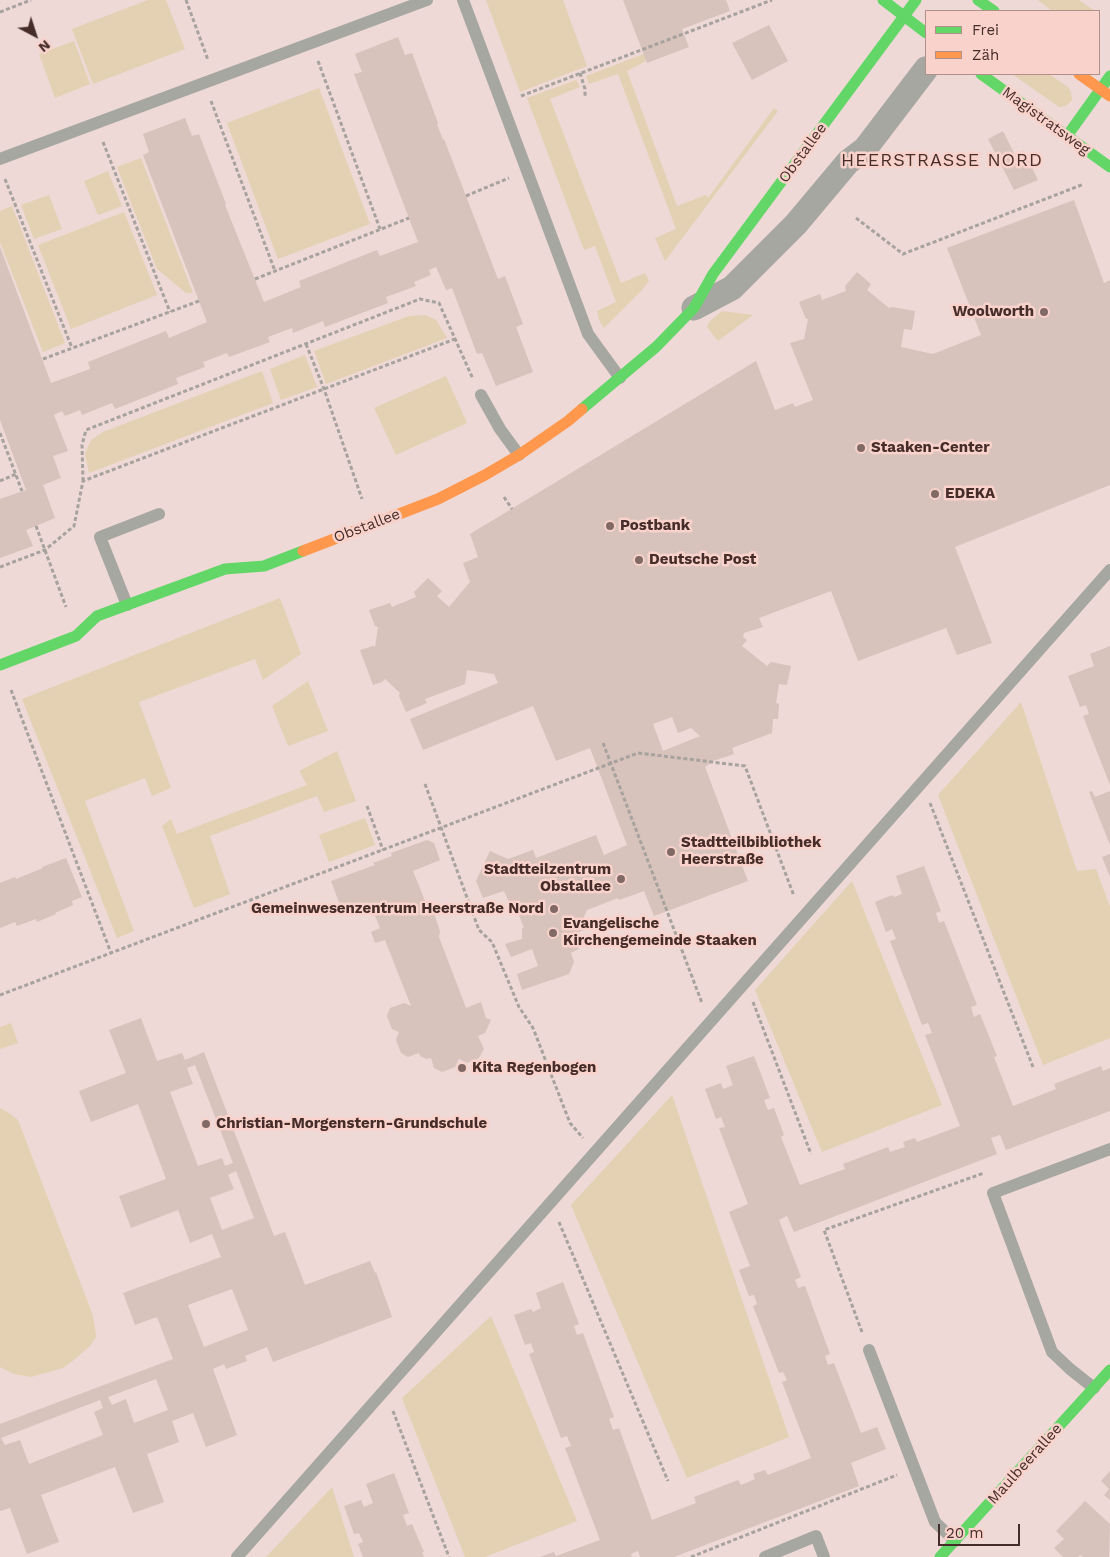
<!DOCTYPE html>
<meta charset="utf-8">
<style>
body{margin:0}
#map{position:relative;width:1110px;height:1557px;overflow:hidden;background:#eed9d6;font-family:"Work Sans",sans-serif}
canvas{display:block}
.legend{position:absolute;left:925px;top:10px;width:175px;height:65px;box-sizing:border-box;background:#f9d2cb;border:1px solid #b1908a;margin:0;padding:6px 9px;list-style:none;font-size:15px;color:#462d29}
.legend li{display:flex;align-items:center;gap:10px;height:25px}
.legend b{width:25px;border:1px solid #b1908a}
.north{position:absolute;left:10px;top:10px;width:50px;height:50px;-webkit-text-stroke:4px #f9d2cb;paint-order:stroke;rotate:140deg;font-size:14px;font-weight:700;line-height:20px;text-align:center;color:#462d29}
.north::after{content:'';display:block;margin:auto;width:18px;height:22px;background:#462d29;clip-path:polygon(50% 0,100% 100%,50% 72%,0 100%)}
.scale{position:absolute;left:938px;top:1524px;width:82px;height:22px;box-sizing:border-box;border:2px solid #462d29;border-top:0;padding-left:6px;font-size:15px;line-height:18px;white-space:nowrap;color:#462d29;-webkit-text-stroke:4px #f9d2cb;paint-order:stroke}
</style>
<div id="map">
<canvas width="1110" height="1557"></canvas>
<ul class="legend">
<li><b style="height:6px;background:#63d668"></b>Frei</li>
<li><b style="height:6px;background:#ff974d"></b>Zäh</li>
</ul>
<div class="north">N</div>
<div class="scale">20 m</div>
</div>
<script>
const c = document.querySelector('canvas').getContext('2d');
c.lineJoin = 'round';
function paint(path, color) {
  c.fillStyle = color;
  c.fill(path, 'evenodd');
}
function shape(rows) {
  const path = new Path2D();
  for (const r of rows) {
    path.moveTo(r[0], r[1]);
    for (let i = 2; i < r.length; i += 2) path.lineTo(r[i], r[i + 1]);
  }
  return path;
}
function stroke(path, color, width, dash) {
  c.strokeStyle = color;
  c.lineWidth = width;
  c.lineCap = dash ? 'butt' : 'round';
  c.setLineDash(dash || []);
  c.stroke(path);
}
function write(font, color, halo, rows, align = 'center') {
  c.font = font + ' "Work Sans",sans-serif';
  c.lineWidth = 5;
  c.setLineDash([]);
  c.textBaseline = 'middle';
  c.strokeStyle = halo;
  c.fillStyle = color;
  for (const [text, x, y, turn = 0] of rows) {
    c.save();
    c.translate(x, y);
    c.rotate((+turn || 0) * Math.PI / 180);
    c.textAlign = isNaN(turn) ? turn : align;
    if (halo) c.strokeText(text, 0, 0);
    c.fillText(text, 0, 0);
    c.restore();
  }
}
const green = shape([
 [148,0,166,0,185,49,93,84,72,29],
 [486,0,563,0,587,66,520,92],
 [1038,0,1079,0,1095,11,1052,11],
 [74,41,90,84,55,98,39,54],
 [644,54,646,61,627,71,677,206,706,195,708,198,774,108,778,111,665,261,655,238,676,229,618,74,589,84,586,76],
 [1012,74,1049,74,1068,87,1071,92,1072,100,1066,106,1059,107],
 [576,80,580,87,550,99,621,283,645,273,649,281,643,289,604,328,599,320,597,311,616,302,595,246,584,250,527,98],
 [319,88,370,224,278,259,227,123],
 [141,158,193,293,186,293,157,269,117,167],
 [108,171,122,206,98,215,84,181],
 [49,195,62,229,34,239,21,205],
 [12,206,65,343,43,352,0,242,0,211],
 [124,212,157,295,71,329,38,245],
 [722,311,753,315,718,341,707,327,709,322],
 [425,315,436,320,447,338,326,384,314,351,409,316],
 [305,355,317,387,281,400,270,369],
 [262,371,273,403,89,473,85,454,91,440,103,432],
 [446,376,467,423,396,455,374,408],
 [280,598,301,654,263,680,255,659,139,702,171,788,152,796,145,778,85,801,134,931,117,938,22,699],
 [308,681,328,731,288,746,272,706],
 [1021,702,1077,871,1096,869,1110,907,1110,1038,1043,1065,938,795],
 [337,751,356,801,324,812,317,796,210,836,230,894,194,908,162,826,171,819,177,834,307,785,299,771],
 [365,818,375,845,329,862,319,835],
 [852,881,942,1105,822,1152,755,990],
 [11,1023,18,1043,0,1049,0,1027],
 [672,1095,789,1437,687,1478,571,1205],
 [0,1108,9,1113,18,1120,92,1313,95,1327,96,1337,90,1346,74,1360,63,1368,31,1377,14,1374,0,1367],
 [491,1316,577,1521,485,1557,465,1557,402,1398],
 [332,1487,354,1557,266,1557]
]);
const building = shape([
 [623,0,726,0,730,11,682,29,689,47,647,63],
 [769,25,788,61,752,80,732,43],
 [398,37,405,55,412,53,438,123,437,124,443,140,444,139,498,279,505,276,523,324,516,327,533,372,496,386,482,353,477,354,452,288,446,290,436,267,429,270,431,275,414,282,416,286,386,297,388,303,325,327,323,321,293,333,292,328,268,337,270,342,229,357,227,353,203,362,205,367,176,378,178,384,115,409,112,403,82,415,80,410,65,416,62,411,54,415,68,451,53,456,61,478,43,485,55,518,26,530,33,546,0,558,0,499,26,490,0,420,0,247,51,383,90,369,88,362,166,331,169,338,207,322,143,155,149,152,143,134,185,118,192,136,199,134,226,204,225,205,264,302,301,287,299,281,377,250,380,256,418,242,354,74,362,72,355,54],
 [1003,131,1015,155,1024,151,1038,180,1014,190,988,139],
 [1074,200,1104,283,1110,280,1110,485,955,547,992,643,957,655,946,628,858,661,831,591,759,618,763,627,744,633,743,637,747,640,742,646,767,666,771,662,791,666,787,685,779,684,776,703,779,704,778,719,773,719,772,733,732,748,734,754,713,761,705,767,748,881,654,916,644,891,619,900,618,898,587,910,582,921,584,922,587,929,576,933,574,937,579,949,571,953,574,962,569,974,522,990,517,974,538,966,532,949,511,957,505,944,522,939,522,928,524,928,516,908,512,909,504,891,483,898,476,881,490,851,508,859,533,850,536,858,596,835,604,855,627,845,590,748,556,761,533,706,423,750,410,719,498,683,494,674,467,670,465,684,425,699,427,703,406,712,399,696,400,693,385,679,382,682,373,685,360,650,373,646,375,647,378,627,375,626,369,610,390,603,392,607,416,597,414,592,428,578,442,591,437,596,449,607,470,582,463,563,478,557,470,534,756,361,775,410,793,403,795,407,813,400,790,343,804,339,808,319,806,319,799,302,820,294,822,300,846,291,845,286,857,272,871,284,867,290,889,308,892,307,915,311,912,330,904,329,901,347,933,354,981,335,947,248],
 [672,717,678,733,691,728,700,736,663,751,653,724],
 [1110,646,1110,785,1083,716,1089,714,1086,705,1080,707,1068,676,1094,666,1090,654],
 [1092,791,1095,797,1110,791,1110,845,1089,792],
 [427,840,434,843,440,860,413,871,428,908,433,910,440,931,439,937,466,1008,481,1002,486,1018,491,1020,485,1033,478,1036,484,1049,479,1058,467,1063,459,1059,455,1067,442,1072,434,1068,431,1058,427,1059,420,1056,419,1053,408,1057,401,1053,396,1040,399,1032,392,1029,387,1016,390,1008,404,1003,411,1006,385,940,375,943,371,932,380,928,370,903,343,913,331,881,375,865,373,863,392,856,391,853],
 [1110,854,1110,877,1102,857],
 [66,858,82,897,72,901,73,905,55,913,56,914,37,922,36,919,17,926,15,922,0,928,0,883,15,877,16,879,43,868,42,867],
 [924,866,941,911,936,913,939,923,944,921,977,1005,971,1007,974,1017,980,1014,997,1056,994,1057,1013,1106,1056,1089,1054,1084,1101,1066,1103,1071,1110,1068,1110,1111,1006,1150,1000,1135,991,1138,997,1154,794,1232,787,1216,779,1220,801,1277,795,1280,798,1288,805,1286,830,1354,825,1356,828,1365,834,1363,861,1433,877,1427,886,1449,851,1463,859,1486,674,1557,640,1557,638,1551,631,1554,632,1557,540,1557,554,1552,556,1556,600,1540,565,1448,571,1446,567,1436,561,1438,529,1354,534,1352,531,1343,525,1345,514,1315,531,1309,533,1312,541,1308,536,1293,563,1282,579,1324,574,1326,577,1335,583,1333,614,1417,609,1419,613,1430,619,1428,652,1520,696,1503,694,1497,738,1480,741,1485,755,1479,753,1474,765,1470,768,1475,811,1458,782,1382,787,1380,783,1372,779,1373,753,1306,757,1304,754,1295,749,1296,739,1270,750,1266,729,1212,748,1204,719,1128,725,1127,721,1117,716,1119,705,1089,721,1083,723,1089,733,1085,726,1066,754,1056,770,1098,764,1100,768,1110,774,1108,784,1135,781,1137,800,1185,845,1169,843,1164,888,1147,890,1152,905,1147,903,1142,915,1138,917,1142,960,1126,925,1035,932,1033,928,1023,922,1025,890,941,896,939,892,929,886,932,875,902,892,895,894,897,902,894,896,876],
 [141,1018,157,1061,182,1053,185,1060,204,1052,274,1236,285,1232,305,1285,370,1261,375,1273,376,1272,392,1317,273,1362,267,1347,245,1356,247,1361,226,1369,224,1364,213,1369,237,1435,206,1447,193,1413,172,1421,179,1442,147,1454,164,1502,133,1513,115,1467,41,1495,59,1542,27,1554,10,1508,0,1511,0,1424,173,1359,157,1317,135,1325,123,1293,221,1257,212,1234,190,1243,178,1210,131,1228,119,1196,166,1179,138,1104,91,1122,79,1091,126,1073,109,1030],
 [195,1065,233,1163,225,1166,222,1158,198,1166,170,1092,193,1084,187,1068],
 [236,1171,254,1218,222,1230,210,1198,234,1189,228,1175],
 [232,1289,248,1330,204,1347,188,1305],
 [156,1379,168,1410,134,1423,126,1399,112,1405,108,1397],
 [100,1400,103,1408,94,1412,103,1435,29,1464,20,1440,5,1445,1,1438],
 [1110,1471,1110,1500,1104,1495,1109,1489,1101,1481],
 [394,1473,409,1513,403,1515,407,1526,412,1524,424,1552,422,1552,424,1557,363,1557,358,1544,363,1542,359,1533,354,1534,344,1506,361,1500,364,1507,373,1503,366,1484],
 [1085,1501,1110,1524,1109,1557,1083,1557,1080,1555,1078,1557,1063,1557,1054,1548,1064,1539,1056,1531]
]);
const path = shape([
 [186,0,208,60],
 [0,12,31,0],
 [318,61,380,229],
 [580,73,585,89,585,98],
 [521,96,772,0],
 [211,101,275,271],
 [103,142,170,312],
 [5,179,72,348],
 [466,196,509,178],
 [856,218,903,254,1084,184],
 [255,279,409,218],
 [306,344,324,389,362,499],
 [43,359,199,301],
 [0,433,22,491],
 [0,481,16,474],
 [83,481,82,445,86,430,420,299,439,303,473,379],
 [504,497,512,509],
 [36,526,66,607],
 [0,567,45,550,74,526,83,481,455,339],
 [11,690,111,953],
 [603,743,702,1003],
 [425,784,479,930,492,942,519,1007,533,1028,570,1123,583,1138],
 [930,803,1033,1067],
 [367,806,383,850],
 [0,995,638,753,745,766,794,896],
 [753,1002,811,1154],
 [559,1222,668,1481],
 [862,1332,824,1230,984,1173],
 [393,1411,449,1557],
 [691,1557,897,1475]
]);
const lane = shape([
 [463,0,588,334,620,378],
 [0,159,427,0],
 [481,395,500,429,519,455],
 [127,605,100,537,159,514],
 [869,1350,935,1522,955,1541],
 [1094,1388,1070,1369,1052,1352,993,1193,1110,1149],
 [237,1557,1110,570],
 [765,1557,816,1536,824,1557]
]);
const street = shape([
 [694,308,732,288,796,224,848,162,865,149,926,69]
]);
const fast = shape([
 [883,0,926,33],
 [978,0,994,11],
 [981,74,1110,167],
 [1067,136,1110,76],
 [582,409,656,347,694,308,713,274,916,0],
 [0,665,76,636,97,616,225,569,264,566,303,551],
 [940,1557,1110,1370]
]);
const slow = shape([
 [1079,74,1110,96],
 [303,551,438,499,485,475,519,455,568,421,582,409]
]);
const markers = [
 [1044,312,5,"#816966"],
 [861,448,5,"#816966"],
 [935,494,5,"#816966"],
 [610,526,5,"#816966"],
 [639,560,5,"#816966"],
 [671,852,5,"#816966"],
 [621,879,5,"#816966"],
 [554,909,5,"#816966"],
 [553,933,5,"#816966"],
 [462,1068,5,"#816966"],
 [206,1124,5,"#816966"]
];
const streetNames = [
 ["Magistratsweg",1046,121,36],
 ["Obstallee",803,153,-54],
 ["Obstallee",367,526,-21],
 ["Maulbeerallee",1025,1464,-48]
];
const poiNames = [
 ["Woolworth",1034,312,"right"],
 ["Staaken-Center",871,448],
 ["EDEKA",945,494],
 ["Postbank",620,526],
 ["Deutsche Post",649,560],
 ["Stadtteilbibliothek",681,843],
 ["Heerstraße",681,860],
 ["Stadtteilzentrum",611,870,"right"],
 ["Obstallee",611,887,"right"],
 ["Gemeinwesenzentrum Heerstraße Nord",544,909,"right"],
 ["Evangelische",563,924],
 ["Kirchengemeinde Staaken",563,941],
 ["Kita Regenbogen",472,1068],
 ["Christian-Morgenstern-Grundschule",216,1124]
];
const quarterNames = [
 ["HEERSTRASSE NORD",942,161]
];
paint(green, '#e4d0b2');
paint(building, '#d7c2bc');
stroke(path, '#a6a29e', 3, [4, 2.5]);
stroke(lane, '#a7a7a1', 12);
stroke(street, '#a7a7a1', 25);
stroke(fast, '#63d668', 11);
stroke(slow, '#ff974d', 11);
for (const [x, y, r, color] of markers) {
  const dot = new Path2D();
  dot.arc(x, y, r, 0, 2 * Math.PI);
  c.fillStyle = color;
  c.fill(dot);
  stroke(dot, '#f9d2cb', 2);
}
write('15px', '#462d29', '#f9d2cb', streetNames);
write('bold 15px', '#462d29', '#f9d2cb', poiNames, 'left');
c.letterSpacing = '1px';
write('18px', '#462d29', '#f9d2cb', quarterNames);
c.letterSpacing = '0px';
</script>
